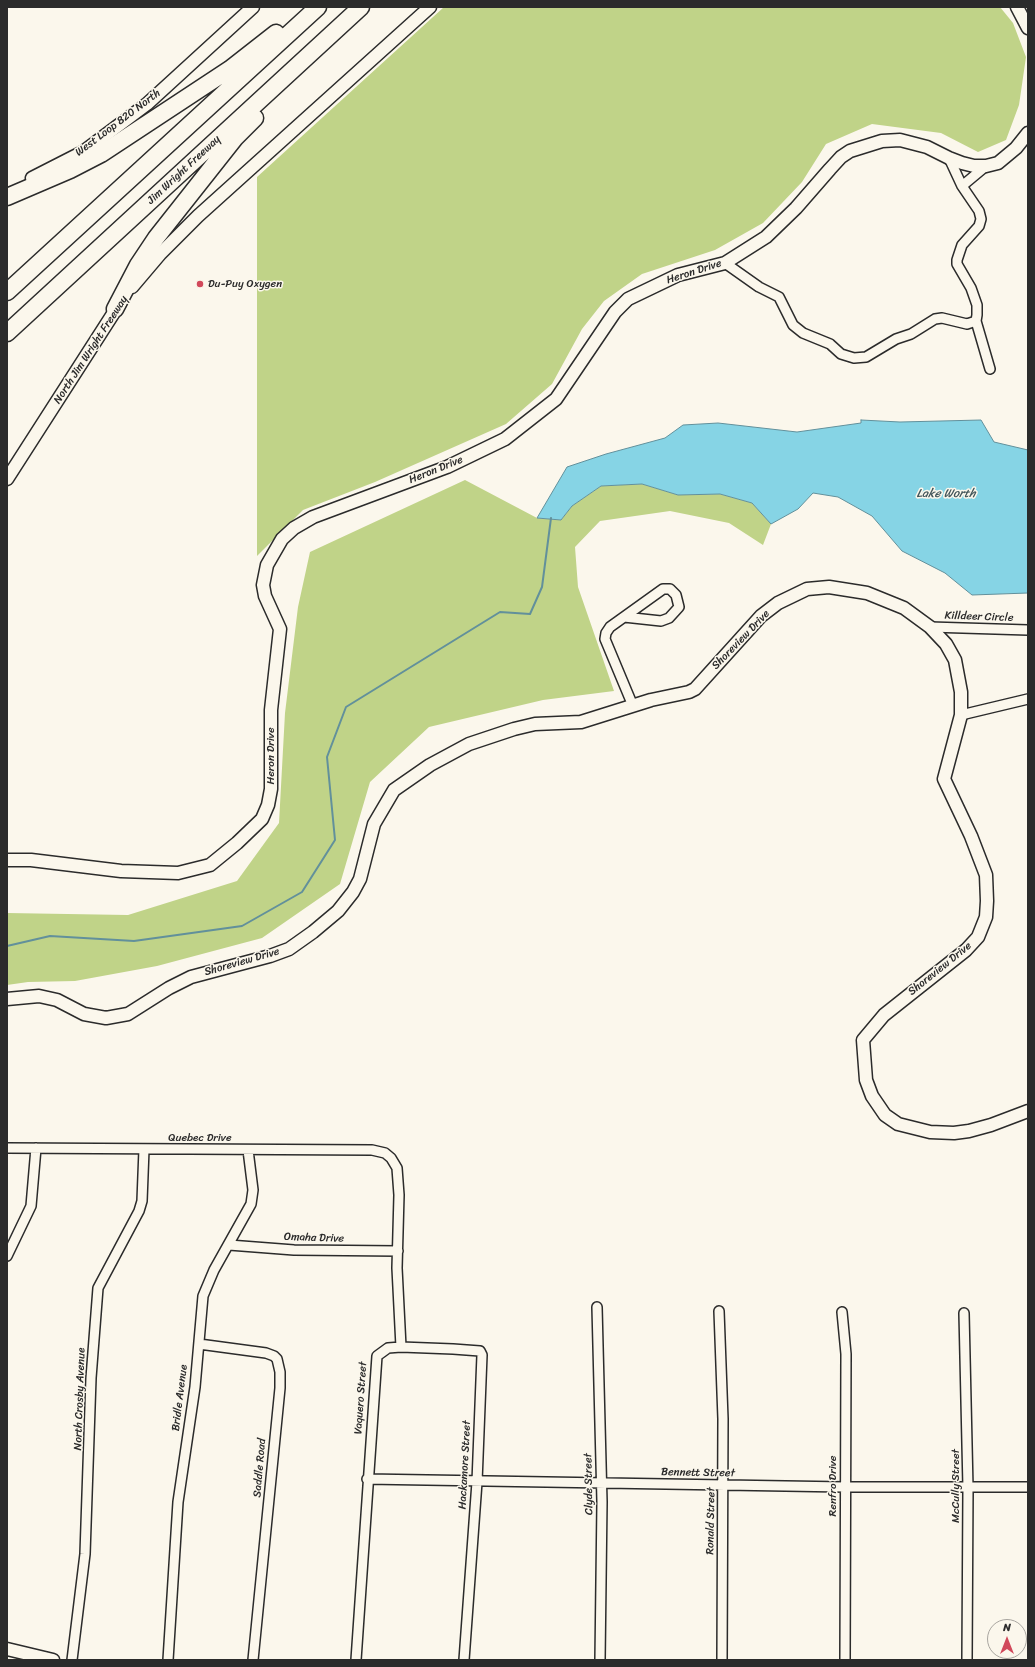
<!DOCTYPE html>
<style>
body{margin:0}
#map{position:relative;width:1035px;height:1667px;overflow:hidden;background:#fbf7ec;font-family:Sriracha,sans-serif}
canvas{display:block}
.frame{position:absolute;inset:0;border:8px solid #2b2b2b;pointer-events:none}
.north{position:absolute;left:987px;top:1619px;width:40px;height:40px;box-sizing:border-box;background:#fbf7ec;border:1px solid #a8a59f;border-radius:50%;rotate:0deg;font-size:11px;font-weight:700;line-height:16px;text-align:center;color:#2b2b2b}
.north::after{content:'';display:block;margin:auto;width:14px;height:18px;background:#d1495b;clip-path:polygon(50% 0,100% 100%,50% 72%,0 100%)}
</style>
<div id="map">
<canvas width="1035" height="1667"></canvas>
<div class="frame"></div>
<div class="north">N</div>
</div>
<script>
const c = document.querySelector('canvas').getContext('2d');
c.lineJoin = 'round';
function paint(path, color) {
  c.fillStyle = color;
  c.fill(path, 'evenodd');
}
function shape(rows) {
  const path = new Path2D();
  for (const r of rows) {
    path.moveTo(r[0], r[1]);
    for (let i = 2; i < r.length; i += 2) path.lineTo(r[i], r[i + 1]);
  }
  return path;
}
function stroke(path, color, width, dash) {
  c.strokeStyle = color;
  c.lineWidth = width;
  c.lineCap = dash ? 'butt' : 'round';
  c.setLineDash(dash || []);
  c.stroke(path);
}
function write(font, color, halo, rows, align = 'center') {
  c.font = font + ' Sriracha,sans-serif';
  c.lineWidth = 3;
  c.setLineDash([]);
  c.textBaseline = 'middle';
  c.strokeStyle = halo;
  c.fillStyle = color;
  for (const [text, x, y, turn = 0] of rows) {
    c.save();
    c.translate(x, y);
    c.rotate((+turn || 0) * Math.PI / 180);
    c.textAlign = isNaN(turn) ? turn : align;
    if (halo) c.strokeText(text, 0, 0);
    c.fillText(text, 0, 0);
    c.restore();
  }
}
const green = shape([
 [444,7,1000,7,1013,23,1026,57,1019,105,1006,140,978,152,941,133,872,124,826,144,802,182,763,223,715,250,642,274,604,301,582,329,552,384,506,424,375,482,303,510,257,556,257,177],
 [465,480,537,518,561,520,572,506,601,486,642,484,678,495,720,494,752,503,771,524,763,545,729,523,670,511,600,521,575,547,578,587,614,691,543,700,429,727,370,782,340,884,262,938,157,966,75,981,28,982,7,985,7,913,128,915,237,881,279,823,285,713,298,607,310,552]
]);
const water = shape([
 [861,420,900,422,981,420,994,442,1028,450,1028,593,972,595,945,573,902,551,872,516,838,497,813,493,798,509,771,524,752,503,720,494,678,495,642,484,601,486,572,506,561,520,537,518,567,467,606,454,665,438,683,425,718,423,797,432,861,423,861,420]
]);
const stream = shape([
 [7,946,50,936,134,941,242,926,302,892,335,840,327,757,346,707,500,612,530,614,542,587,551,518]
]);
const street = shape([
 [962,186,986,166],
 [725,263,759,287,779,297,793,325,803,333,830,344,841,354,854,358,866,357,896,339,911,334,935,319,942,318,967,324,976,321,977,315,977,305,971,288,957,264,957,260,962,245,979,226,981,219,979,211,962,186,949,158],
 [976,321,990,369],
 [624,617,661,621,669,618,679,607,676,595,670,589,663,589,610,627,606,633,605,639,633,706],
 [930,627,1028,630],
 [961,715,1028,699],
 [7,1148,372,1150,385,1153,391,1158,397,1168,399,1195,397,1268,401,1347],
 [229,1245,294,1250,398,1251],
 [7,1256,31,1206,36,1148],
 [597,1307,602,1502,600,1660],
 [719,1311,723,1419,722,1660],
 [842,1312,846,1354,845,1660],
 [964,1313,968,1488,967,1660],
 [199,1344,266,1353,274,1356,277,1359,280,1372,280,1388,253,1660],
 [367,1479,845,1487,1028,1487],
 [72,1660,85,1554,91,1378,98,1288,139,1211,142,1201,144,1149],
 [168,1660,178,1502,195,1387,203,1296,214,1270,251,1204,253,1190,248,1150],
 [356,1660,377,1356,388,1348,401,1347,453,1349,480,1351,482,1355,477,1482,464,1660]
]);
const secondary = shape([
 [1017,7,1028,28],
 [32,178,83,152,147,104,253,7],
 [132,287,160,254,198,216,430,7],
 [7,479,120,303],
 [7,860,31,860,121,871,178,873,210,865,237,843,262,819,268,805,271,789,271,710,280,629,265,596,263,585,267,565,282,539,294,528,313,517,447,467,505,439,556,399,615,312,628,299,678,275,725,263,766,237,796,208,830,169,841,157,850,151,882,141,900,140,927,147,949,158,962,163,974,166,986,166,998,163,1016,148,1028,133],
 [7,999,39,996,57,1000,84,1014,106,1018,128,1014,169,988,191,977,270,956,289,949,313,932,338,911,353,892,360,879,374,824,394,790,430,765,469,744,514,729,535,724,581,722,651,700,689,692,695,689,761,616,778,603,807,589,829,587,867,593,904,608,930,627,946,644,955,660,961,692,961,715,944,779,971,836,986,875,987,901,986,917,978,937,966,950,884,1015,863,1040,866,1080,872,1096,885,1115,898,1124,930,1132,954,1133,969,1131,991,1125,1028,1111],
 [7,1649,53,1660]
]);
const highway = shape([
 [7,197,70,170,101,154,230,69,276,33],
 [7,292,318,7],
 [115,309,138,265,156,238,235,138,255,118],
 [7,333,361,7]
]);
const markers = [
 [200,284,4,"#d1495b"]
];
const streetNames = [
 ["West Loop 820 North",118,123,-37],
 ["Jim Wright Freeway",184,170,-43],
 ["Heron Drive",694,272,-18],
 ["North Jim Wright Freeway",91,350,-57],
 ["Heron Drive",436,470,-22],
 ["Killdeer Circle",979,617,2],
 ["Shoreview Drive",741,640,-46],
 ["Heron Drive",271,756,-90],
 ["Shoreview Drive",242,962,-16],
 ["Shoreview Drive",940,969,-39],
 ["Quebec Drive",200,1138],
 ["Omaha Drive",314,1238,2],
 ["Bridle Avenue",180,1398,-83],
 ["Vaquero Street",361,1398,-86],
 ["North Crosby Avenue",80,1399,-88],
 ["Hackamore Street",465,1465,-87],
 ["Saddle Road",260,1468,-85],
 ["Bennett Street",698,1473,1],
 ["Clyde Street",589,1484,-91],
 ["Renfro Drive",833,1486,-90],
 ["McCully Street",956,1486,-90],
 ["Ronald Street",711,1521,-89]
];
const poiNames = [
 ["Du-Puy Oxygen",208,284]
];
const waterNames = [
 ["Lake Worth",946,494]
];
paint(green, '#c0d388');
paint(water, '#86d4e5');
stroke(water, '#62909b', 1);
stroke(stream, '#62909b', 2);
stroke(street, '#2b2b2b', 12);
stroke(secondary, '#2b2b2b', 15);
stroke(highway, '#2b2b2b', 19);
stroke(street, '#fbf7ec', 9);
stroke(secondary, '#fbf7ec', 12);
stroke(highway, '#fbf7ec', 16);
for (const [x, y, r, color] of markers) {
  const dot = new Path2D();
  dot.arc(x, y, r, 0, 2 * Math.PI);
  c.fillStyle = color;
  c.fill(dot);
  stroke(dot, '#fbf7ec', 1.5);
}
write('11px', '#2b2b2b', '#fbf7ec', streetNames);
write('11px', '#2b2b2b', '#fbf7ec', poiNames, 'left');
write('italic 12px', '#42555a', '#fbf7ec', waterNames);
</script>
